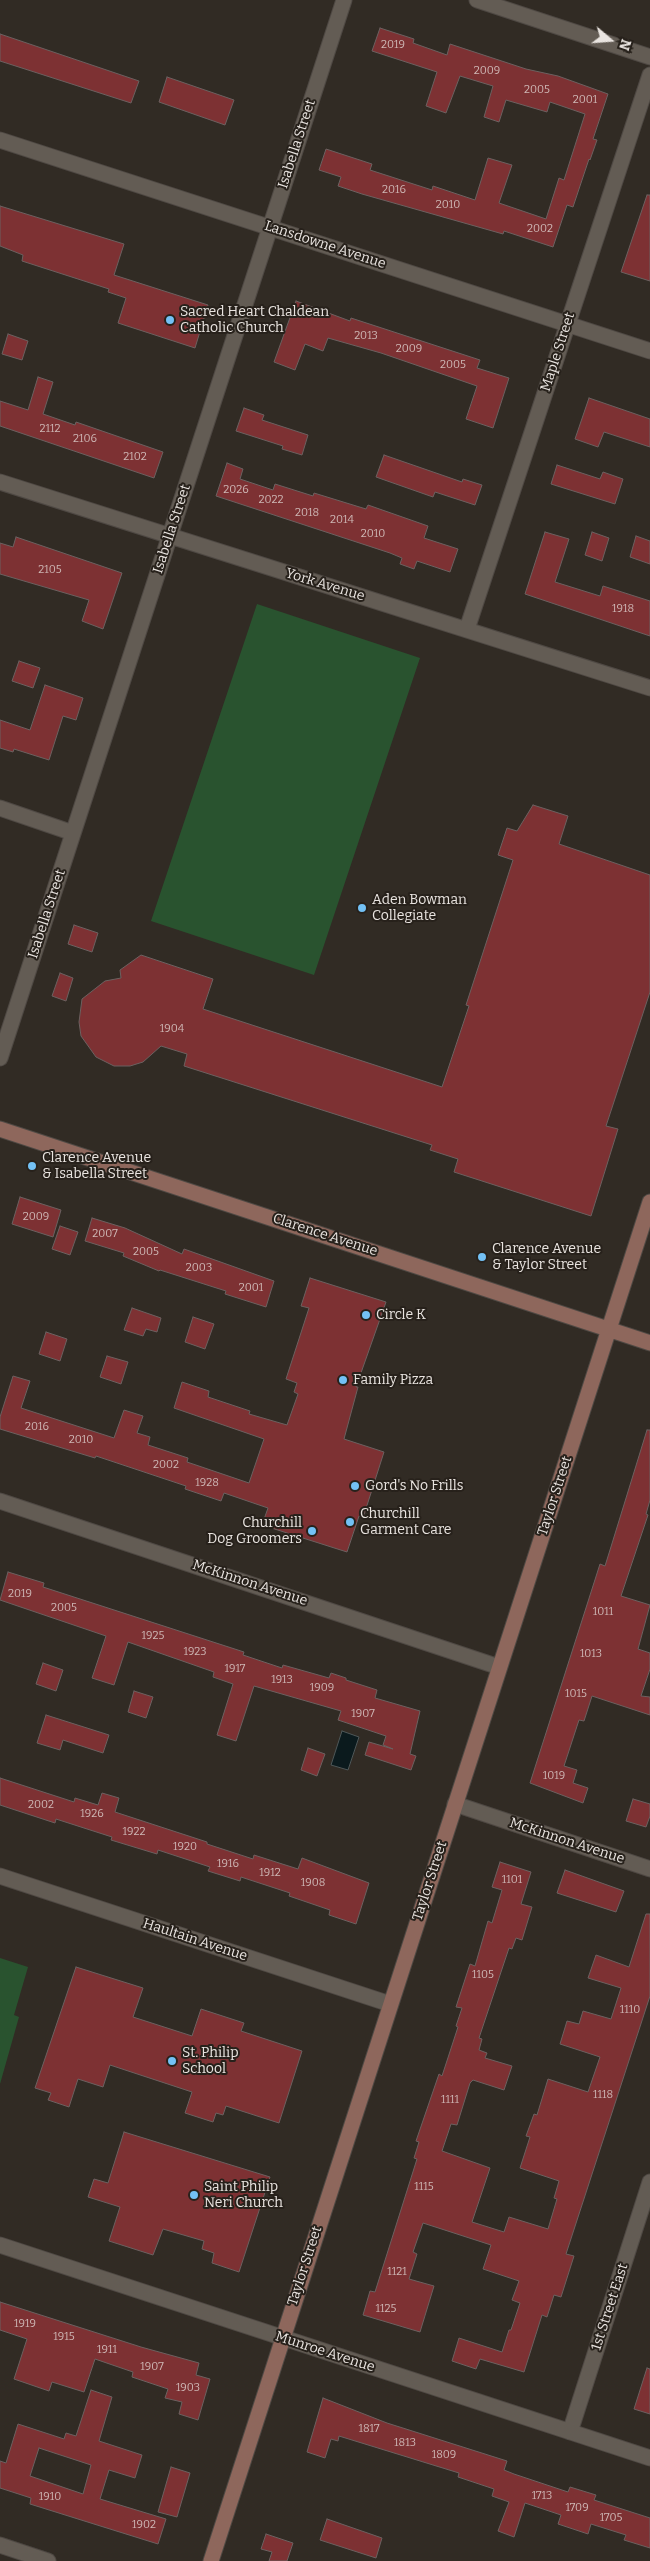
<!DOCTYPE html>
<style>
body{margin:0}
#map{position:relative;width:650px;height:2561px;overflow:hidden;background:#312b24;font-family:Bitter,serif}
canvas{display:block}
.north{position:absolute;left:585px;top:15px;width:50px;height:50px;-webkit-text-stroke:4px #27211b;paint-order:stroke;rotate:108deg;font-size:14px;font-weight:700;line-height:20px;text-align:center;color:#e9e4e0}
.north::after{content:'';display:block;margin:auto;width:18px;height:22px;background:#e9e4e0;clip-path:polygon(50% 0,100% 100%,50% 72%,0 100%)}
</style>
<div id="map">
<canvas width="650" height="2561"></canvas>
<div class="north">N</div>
</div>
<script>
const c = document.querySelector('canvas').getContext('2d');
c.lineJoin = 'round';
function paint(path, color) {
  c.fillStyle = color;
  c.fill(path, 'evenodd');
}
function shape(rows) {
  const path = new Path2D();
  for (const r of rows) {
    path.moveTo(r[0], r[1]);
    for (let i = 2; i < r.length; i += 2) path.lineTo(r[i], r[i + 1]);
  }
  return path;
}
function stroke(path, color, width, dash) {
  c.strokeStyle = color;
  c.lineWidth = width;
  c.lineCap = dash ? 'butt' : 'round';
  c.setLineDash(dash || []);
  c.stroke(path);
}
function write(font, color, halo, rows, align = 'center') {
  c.font = font + ' Bitter,serif';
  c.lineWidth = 4;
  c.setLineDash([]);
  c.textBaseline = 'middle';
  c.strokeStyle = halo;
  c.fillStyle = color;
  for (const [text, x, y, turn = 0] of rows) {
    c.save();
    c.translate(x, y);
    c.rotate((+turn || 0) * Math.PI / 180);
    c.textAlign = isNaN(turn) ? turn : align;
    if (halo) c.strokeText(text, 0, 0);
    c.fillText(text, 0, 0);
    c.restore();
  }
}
const green = shape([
 [257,604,420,658,314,975,151,921],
 [0,1958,28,1967,14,2015,19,2017,0,2084]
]);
const water = shape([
 [342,1731,359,1737,348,1770,331,1765,342,1731]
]);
const building = shape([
 [380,28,414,39,413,43,447,55,450,44,526,69,558,76,608,94,593,139,597,140,590,160,589,159,573,207,567,205,553,247,504,231,503,234,362,194,338,186,341,177,319,170,326,149,372,164,370,170,432,190,433,186,475,200,488,158,512,165,499,203,546,219,559,178,564,180,585,114,550,102,547,112,506,100,499,122,484,117,493,86,460,76,446,113,426,106,437,72,372,51,380,28],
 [0,34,139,81,131,103,0,61,0,34],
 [167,77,234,100,225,125,159,102,167,77],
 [647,195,650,195,650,281,621,272,647,195],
 [0,206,124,244,114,275,208,305,195,348,118,323,126,298,108,292,109,289,22,261,23,255,0,246,0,206],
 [296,301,350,321,351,318,480,360,477,368,509,378,493,428,466,419,477,386,381,353,328,338,323,351,305,344,295,370,274,362,296,301],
 [8,334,28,341,22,360,2,354,8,334],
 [38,377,53,382,43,414,75,425,76,422,163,452,154,478,0,426,0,401,28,410,38,377],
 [589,398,650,419,650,447,604,432,598,447,575,439,589,398],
 [244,408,264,415,262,420,308,435,302,455,282,449,283,446,236,431,244,408],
 [384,455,462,482,463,479,482,485,475,505,435,492,433,497,376,477,384,455],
 [227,463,243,469,240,479,273,490,275,484,313,496,314,493,366,509,368,505,428,526,424,538,458,549,450,572,417,561,414,569,400,564,402,558,390,553,216,496,227,463],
 [557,465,600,479,603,472,623,479,615,504,551,484,557,465],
 [545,532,569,539,555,582,600,596,603,586,650,601,650,636,525,594,545,532],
 [592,532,609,538,602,561,585,555,592,532],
 [636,536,650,541,650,564,630,557,636,536],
 [16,537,122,573,103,629,82,621,89,600,0,574,0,543,13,547,16,537],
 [19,661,40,668,33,688,12,681,19,661],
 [45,685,83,698,76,720,63,716,49,760,14,749,13,752,0,748,0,720,30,730,45,685],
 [533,805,568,816,559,844,650,875,650,992,606,1126,618,1129,591,1216,454,1172,458,1159,430,1150,432,1145,184,1066,187,1054,161,1046,143,1062,130,1066,114,1066,96,1057,81,1036,79,1022,82,999,105,981,121,978,120,970,141,955,213,979,203,1009,442,1087,469,1006,466,1005,513,860,498,855,507,828,517,831,533,805],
 [74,925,98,933,92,952,68,944,74,925],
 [60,973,73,978,66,1001,52,996,60,973],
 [20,1197,61,1210,53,1237,12,1224,20,1197],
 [92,1218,125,1228,182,1254,184,1249,274,1281,266,1307,225,1294,226,1291,160,1270,159,1271,123,1256,124,1253,85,1241,92,1218],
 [60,1226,78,1232,70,1255,52,1249,60,1226],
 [310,1278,386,1302,356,1387,358,1387,344,1439,384,1452,363,1518,359,1516,347,1552,262,1525,268,1508,224,1493,221,1501,185,1489,186,1486,96,1456,95,1458,0,1429,0,1417,13,1376,30,1381,21,1408,114,1438,124,1410,143,1416,137,1433,150,1437,148,1445,188,1458,187,1462,249,1483,264,1439,174,1408,182,1382,209,1391,208,1397,250,1411,249,1414,287,1425,298,1394,294,1392,297,1383,286,1379,309,1308,301,1306,310,1278],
 [132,1308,161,1318,157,1332,146,1329,143,1336,124,1330,132,1308],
 [193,1317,214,1324,205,1349,185,1342,193,1317],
 [46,1332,67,1339,60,1361,39,1354,46,1332],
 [107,1356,128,1362,121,1384,100,1377,107,1356],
 [647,1430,650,1430,650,1500,646,1514,648,1515,621,1596,650,1605,638,1649,650,1653,650,1669,641,1696,650,1697,650,1715,592,1696,584,1721,579,1720,564,1766,577,1770,573,1783,588,1788,583,1803,530,1783,600,1564,605,1566,610,1550,647,1430],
 [8,1572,44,1583,43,1587,244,1652,243,1655,282,1668,283,1665,329,1678,331,1673,346,1678,346,1680,377,1690,375,1698,420,1711,410,1754,416,1756,411,1770,365,1755,369,1742,393,1749,383,1745,386,1736,338,1720,341,1711,254,1686,236,1741,217,1735,233,1684,213,1677,214,1672,128,1642,114,1685,92,1678,106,1636,0,1600,8,1572],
 [43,1663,63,1670,56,1691,36,1684,43,1663],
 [134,1691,153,1697,146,1718,128,1712,134,1691],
 [46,1715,109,1735,103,1753,63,1740,60,1750,37,1743,46,1715],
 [308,1748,325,1754,317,1776,301,1770,308,1748],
 [0,1778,74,1802,75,1798,98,1805,102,1793,119,1798,115,1812,207,1842,207,1844,253,1859,254,1855,298,1869,302,1858,369,1883,356,1924,329,1915,330,1910,289,1896,290,1893,241,1877,240,1881,208,1871,210,1867,158,1850,157,1854,111,1840,112,1837,56,1819,55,1823,0,1805,0,1778],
 [633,1799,650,1804,650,1816,646,1827,626,1821,633,1799],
 [500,1862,531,1872,521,1904,532,1907,522,1940,516,1938,512,1949,509,1948,479,2038,482,2039,479,2050,487,2053,485,2058,512,2066,504,2090,473,2080,470,2083,457,2125,451,2124,442,2151,490,2168,472,2222,504,2232,509,2217,548,2229,557,2199,554,2198,559,2181,520,2168,530,2137,526,2136,534,2114,537,2115,548,2079,588,2092,600,2057,560,2044,567,2021,579,2024,583,2011,611,2019,621,1988,588,1978,596,1955,629,1967,646,1914,650,1914,650,1996,566,2254,574,2256,561,2297,554,2295,547,2317,542,2315,524,2372,480,2359,476,2369,452,2361,459,2338,502,2352,509,2330,511,2330,520,2303,512,2300,519,2281,483,2269,491,2245,423,2223,413,2252,417,2254,409,2279,434,2286,420,2332,363,2315,370,2291,375,2292,417,2159,414,2158,419,2142,416,2141,439,2074,442,2076,458,2027,456,2026,462,2008,456,2007,470,1964,475,1966,488,1921,492,1923,502,1890,492,1887,500,1862],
 [565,1870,624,1891,616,1912,557,1893,565,1870],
 [76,1967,143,1988,133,2017,192,2036,201,2009,244,2023,241,2031,302,2051,279,2123,226,2106,223,2115,216,2113,213,2122,185,2113,192,2092,110,2065,103,2087,78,2079,69,2107,48,2100,51,2093,35,2088,76,1967],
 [124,2132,270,2177,239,2272,212,2263,214,2253,202,2249,204,2241,163,2229,153,2255,109,2241,120,2207,88,2197,94,2179,108,2183,124,2132],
 [0,2302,141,2347,199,2363,196,2375,210,2379,198,2420,179,2414,182,2402,165,2398,168,2389,132,2377,133,2372,95,2359,84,2392,52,2382,49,2391,14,2379,27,2339,0,2330,0,2302],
 [647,2368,650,2369,650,2414,634,2409,647,2368],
 [91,2390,112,2397,99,2441,142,2455,135,2478,109,2470,100,2499,166,2519,158,2544,30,2504,31,2498,0,2488,0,2461,6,2463,18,2424,64,2439,66,2433,76,2436,91,2390],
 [39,2448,91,2465,83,2494,30,2476,39,2448],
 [323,2398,387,2423,507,2461,504,2470,514,2474,568,2492,570,2487,596,2495,594,2500,650,2518,650,2548,624,2540,626,2535,591,2524,588,2534,558,2524,561,2515,525,2503,514,2537,498,2531,509,2502,492,2496,494,2489,458,2477,459,2473,339,2436,338,2441,331,2439,325,2458,307,2452,323,2398],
 [171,2467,190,2473,177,2517,158,2512,171,2467],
 [327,2519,382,2538,376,2558,320,2540,327,2519],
 [266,2534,293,2543,287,2561,269,2561,272,2552,261,2549,266,2534]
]);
const street = shape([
 [477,0,650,57],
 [0,140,650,351],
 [0,482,650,688],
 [467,629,650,75],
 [0,808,73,833],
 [0,1058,344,0],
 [0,1501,499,1667],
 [455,1804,650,1869],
 [0,1876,390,2004],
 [0,2245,650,2458],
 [570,2432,650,2182],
 [0,2545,48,2561]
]);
const secondary = shape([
 [0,1129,650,1343],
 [211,2561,650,1202]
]);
const markers = [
 [170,320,5,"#73c1f5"],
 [362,908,5,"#73c1f5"],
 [32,1166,5,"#73c1f5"],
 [482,1257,5,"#73c1f5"],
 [366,1315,5,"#73c1f5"],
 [343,1380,5,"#73c1f5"],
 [355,1486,5,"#73c1f5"],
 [350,1522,5,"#73c1f5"],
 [312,1531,5,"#73c1f5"],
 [172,2061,5,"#73c1f5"],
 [194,2195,5,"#73c1f5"]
];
const numberNames = [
 ["2019",393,45],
 ["2009",487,71],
 ["2005",537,90],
 ["2001",585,100],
 ["2016",394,190],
 ["2010",448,205],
 ["2002",540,229],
 ["2013",366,336],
 ["2009",409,349],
 ["2005",453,365],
 ["2112",50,429],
 ["2106",85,439],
 ["2102",135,457],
 ["2026",236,490],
 ["2022",271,500],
 ["2018",307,513],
 ["2014",342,520],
 ["2010",373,534],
 ["2105",50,570],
 ["1918",623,609],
 ["1904",172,1029],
 ["2009",36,1217],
 ["2007",105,1234],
 ["2005",146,1252],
 ["2003",199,1268],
 ["2001",251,1288],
 ["2016",37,1427],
 ["2010",81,1440],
 ["2002",166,1465],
 ["1928",207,1483],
 ["2019",20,1594],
 ["2005",64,1608],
 ["1011",603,1612],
 ["1925",153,1636],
 ["1923",195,1652],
 ["1013",591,1654],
 ["1917",235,1669],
 ["1913",282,1680],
 ["1909",322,1688],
 ["1015",576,1694],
 ["1907",363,1714],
 ["1019",554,1776],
 ["2002",41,1805],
 ["1926",92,1814],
 ["1922",134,1832],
 ["1920",185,1847],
 ["1916",228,1864],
 ["1912",270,1873],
 ["1101",512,1880],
 ["1908",313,1883],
 ["1105",483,1975],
 ["1110",630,2010],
 ["1118",603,2095],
 ["1111",450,2100],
 ["1115",424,2187],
 ["1121",397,2272],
 ["1125",386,2309],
 ["1919",25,2324],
 ["1915",64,2337],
 ["1911",107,2350],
 ["1907",152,2367],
 ["1903",188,2388],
 ["1817",369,2429],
 ["1813",405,2443],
 ["1809",444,2455],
 ["1713",542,2496],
 ["1910",50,2497],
 ["1709",577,2508],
 ["1705",611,2518],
 ["1902",144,2525]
];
const streetNames = [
 ["Isabella Street",297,144,-72],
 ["Lansdowne Avenue",325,245,18],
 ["Maple Street",558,352,-72],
 ["Isabella Street",172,529,-72],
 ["York Avenue",325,585,17],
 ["Isabella Street",47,914,-72],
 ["Clarence Avenue",325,1235,18],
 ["Taylor Street",555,1496,-72],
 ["McKinnon Avenue",250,1583,18],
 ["McKinnon Avenue",567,1841,18],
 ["Taylor Street",430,1881,-72],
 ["Haultain Avenue",195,1940,18],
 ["Taylor Street",305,2266,-72],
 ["1st Street East",610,2307,-72],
 ["Munroe Avenue",325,2352,18]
];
const poiNames = [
 ["Sacred Heart Chaldean",180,312],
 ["Catholic Church",180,328],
 ["Aden Bowman",372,900],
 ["Collegiate",372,916],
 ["Clarence Avenue",42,1158],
 ["& Isabella Street",42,1174],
 ["Clarence Avenue",492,1249],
 ["& Taylor Street",492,1265],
 ["Circle K",376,1315],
 ["Family Pizza",353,1380],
 ["Gord's No Frills",365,1486],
 ["Churchill",360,1514],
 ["Garment Care",360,1530],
 ["Churchill",302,1523,"right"],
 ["Dog Groomers",302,1539,"right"],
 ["St. Philip",182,2053],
 ["School",182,2069],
 ["Saint Philip",204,2187],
 ["Neri Church",204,2203]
];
paint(green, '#29532f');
paint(water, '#0b1a1d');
stroke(water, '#4e5758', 1);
paint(building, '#7d3133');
stroke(building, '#6c6160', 1);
stroke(street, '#4f4944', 17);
stroke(secondary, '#4f4944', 17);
stroke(street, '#635c54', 15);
stroke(secondary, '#8e675c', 15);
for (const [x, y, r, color] of markers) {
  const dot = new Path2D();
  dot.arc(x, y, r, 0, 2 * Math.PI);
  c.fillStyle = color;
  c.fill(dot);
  stroke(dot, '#27211b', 2);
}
write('11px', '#ceb7b5', null, numberNames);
write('14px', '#e9e4e0', '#27211b', streetNames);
write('14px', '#e9e4e0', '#27211b', poiNames, 'left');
</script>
